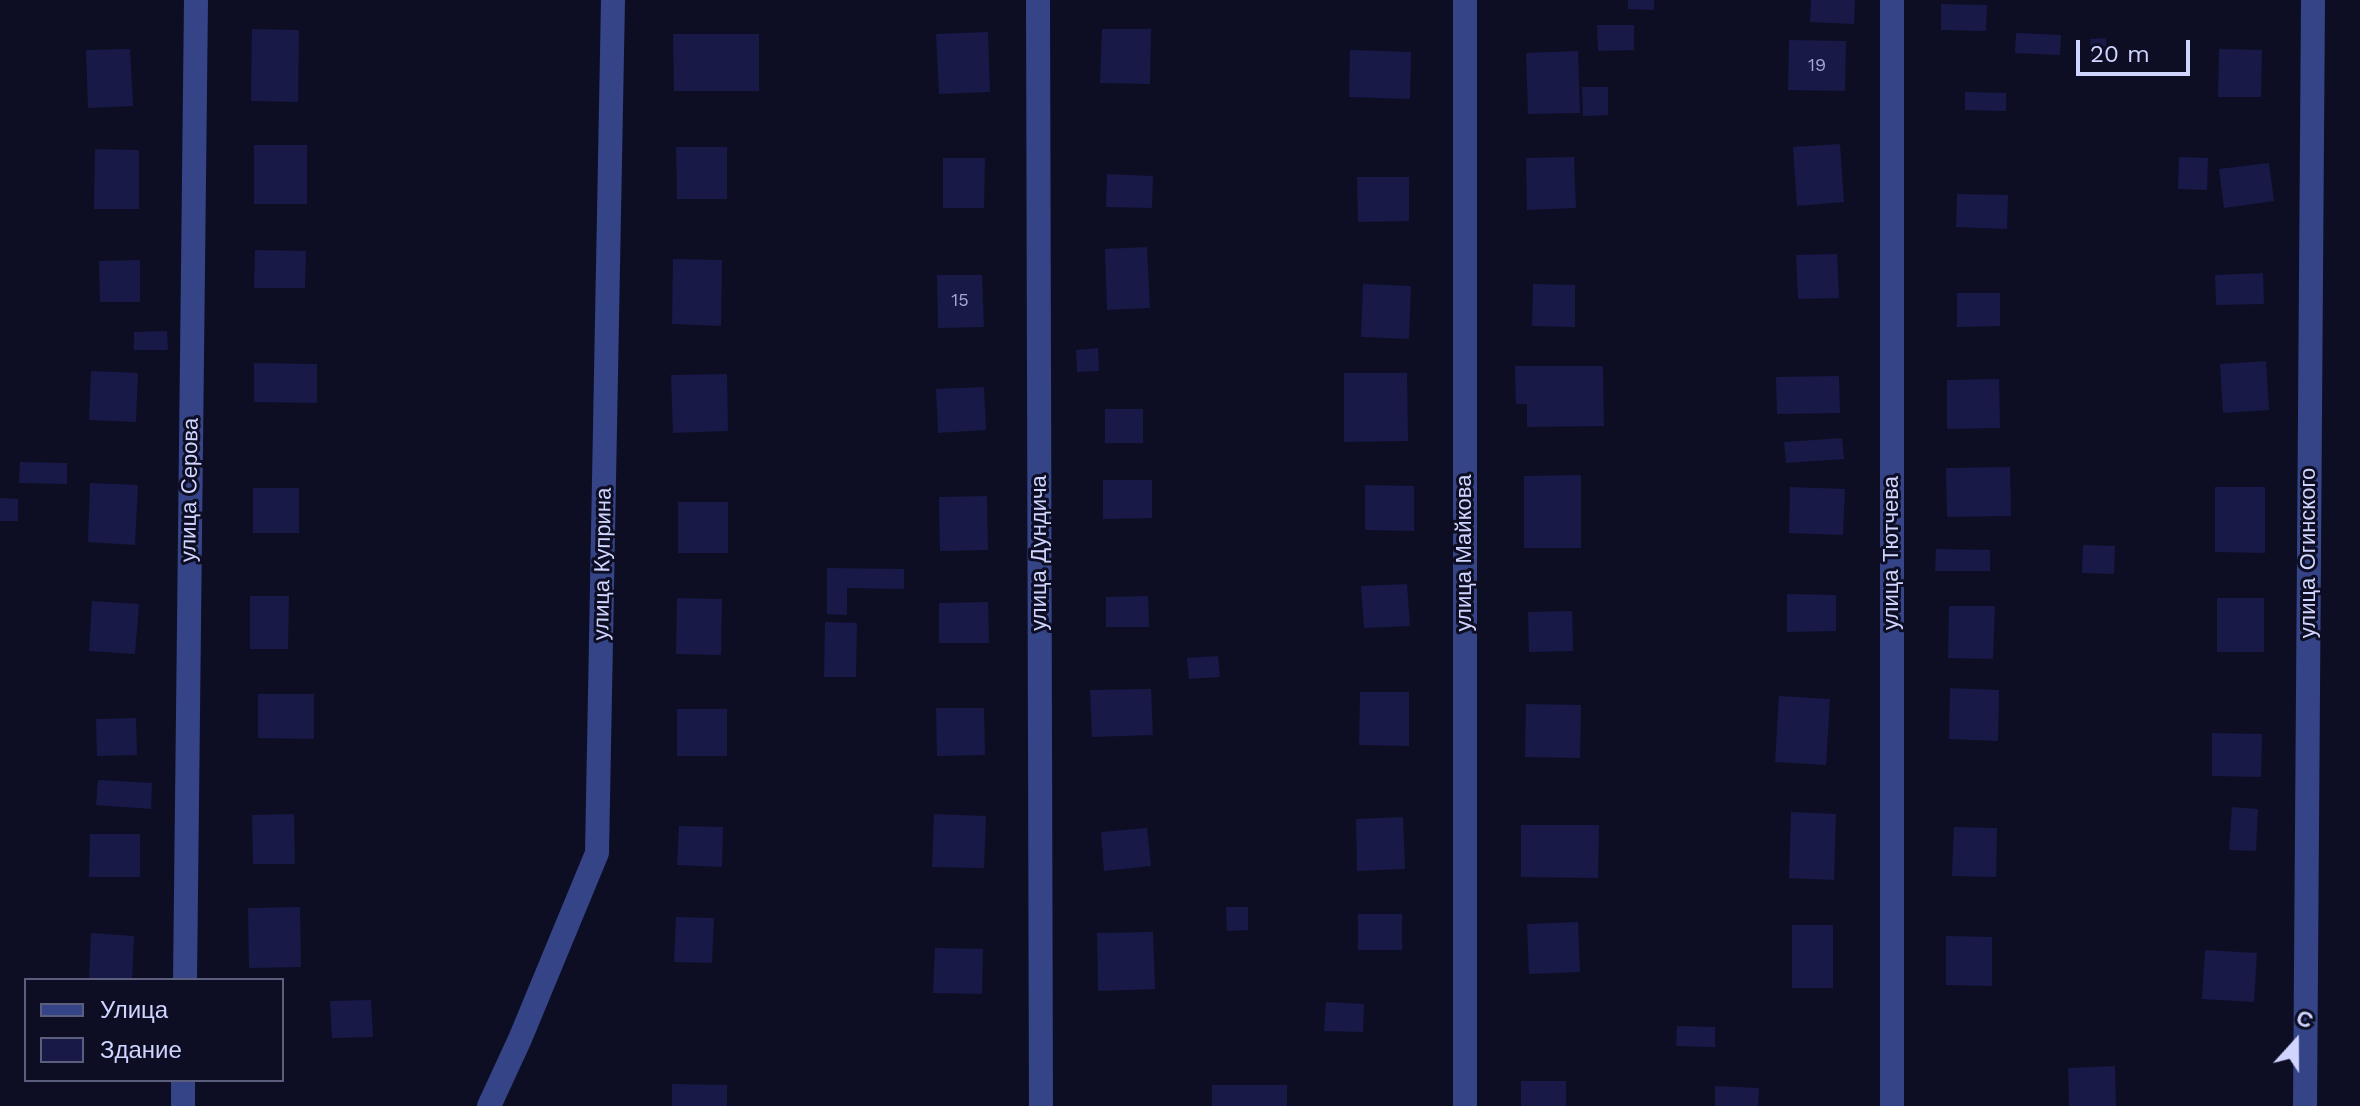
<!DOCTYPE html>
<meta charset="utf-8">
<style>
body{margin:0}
#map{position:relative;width:2360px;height:1106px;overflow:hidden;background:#0d0e24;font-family:"Work Sans",sans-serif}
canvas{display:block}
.legend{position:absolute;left:24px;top:978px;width:260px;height:104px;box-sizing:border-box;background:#0d0e24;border:2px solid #5b5e7c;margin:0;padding:10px 14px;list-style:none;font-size:24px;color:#d0d5ff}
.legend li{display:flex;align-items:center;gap:16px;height:40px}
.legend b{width:40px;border:2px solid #5b5e7c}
.north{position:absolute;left:2256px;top:1002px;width:80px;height:80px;-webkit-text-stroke:6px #0d0e24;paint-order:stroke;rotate:21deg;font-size:22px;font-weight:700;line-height:32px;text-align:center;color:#d0d5ff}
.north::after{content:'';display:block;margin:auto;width:28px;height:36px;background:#d0d5ff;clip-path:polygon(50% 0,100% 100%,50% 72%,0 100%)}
.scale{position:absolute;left:2076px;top:40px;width:114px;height:36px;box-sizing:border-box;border:4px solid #d0d5ff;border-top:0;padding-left:10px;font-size:24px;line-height:28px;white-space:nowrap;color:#d0d5ff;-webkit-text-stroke:6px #0d0e24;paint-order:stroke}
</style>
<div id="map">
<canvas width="2360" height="1106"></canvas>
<ul class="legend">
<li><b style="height:10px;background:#354486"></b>Улица</li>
<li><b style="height:22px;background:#181946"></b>Здание</li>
</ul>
<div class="north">С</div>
<div class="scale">20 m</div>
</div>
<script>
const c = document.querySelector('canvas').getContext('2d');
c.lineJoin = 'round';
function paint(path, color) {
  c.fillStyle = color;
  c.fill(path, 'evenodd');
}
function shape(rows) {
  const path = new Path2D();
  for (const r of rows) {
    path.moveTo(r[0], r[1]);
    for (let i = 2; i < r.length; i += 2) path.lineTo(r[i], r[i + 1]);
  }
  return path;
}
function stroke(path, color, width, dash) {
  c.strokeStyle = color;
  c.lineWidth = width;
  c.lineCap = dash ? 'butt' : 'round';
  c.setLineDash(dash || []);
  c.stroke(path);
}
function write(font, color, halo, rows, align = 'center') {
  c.font = font + ' "Work Sans",sans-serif';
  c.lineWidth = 6;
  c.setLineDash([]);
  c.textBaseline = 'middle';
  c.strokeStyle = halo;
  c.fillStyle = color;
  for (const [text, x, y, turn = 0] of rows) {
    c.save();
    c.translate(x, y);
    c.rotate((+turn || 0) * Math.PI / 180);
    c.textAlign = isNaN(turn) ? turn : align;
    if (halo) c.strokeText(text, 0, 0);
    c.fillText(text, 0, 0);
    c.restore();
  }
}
const building = shape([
 [1628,0,1654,0,1654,10,1628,9],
 [1811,0,1855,0,1854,24,1810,22],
 [1941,4,1987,5,1986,31,1941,30],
 [1597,25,1634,25,1634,50,1598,51],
 [252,29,299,30,298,102,251,101],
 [1102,29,1151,29,1150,84,1100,83],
 [988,32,990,92,939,94,936,34],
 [2016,33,2061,35,2060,55,2015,53],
 [673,34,759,34,759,91,674,91],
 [2106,38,2108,58,2091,60,2090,39],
 [1789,40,1846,41,1845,91,1788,90],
 [130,49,133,106,88,108,86,50],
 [2219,49,2262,50,2261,97,2218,97],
 [1350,50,1411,52,1410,99,1349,97],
 [1578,51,1580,113,1528,114,1526,53],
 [1582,87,1608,87,1608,115,1583,116],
 [1965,92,2006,93,2006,111,1965,110],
 [1840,144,1844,202,1797,206,1793,147],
 [254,145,307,145,307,204,254,204],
 [676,147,727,147,727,199,677,199],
 [95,149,139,150,139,209,94,209],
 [1574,157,1576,208,1527,210,1526,158],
 [2179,157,2208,158,2207,190,2178,189],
 [943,158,985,158,984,208,943,208],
 [2269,163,2274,201,2224,208,2219,169],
 [1107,174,1153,176,1152,208,1106,207],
 [1357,177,1409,177,1409,221,1358,222],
 [1957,194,2008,195,2007,229,1956,227],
 [1147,247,1150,308,1107,310,1105,249],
 [255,250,306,251,305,288,254,288],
 [1837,254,1839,298,1798,299,1796,255],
 [673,259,722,260,721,326,672,324],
 [140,260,140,302,100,302,99,261],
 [2263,273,2264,304,2216,305,2215,275],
 [937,275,982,275,984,327,938,328],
 [1363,284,1411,286,1409,339,1361,337],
 [1533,284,1575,285,1575,327,1532,326],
 [1957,293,2000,293,2000,326,1957,327],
 [167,331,168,350,134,350,134,332],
 [1098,348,1099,371,1077,372,1076,350],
 [2266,361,2269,410,2223,413,2220,364],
 [254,363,317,364,317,403,254,402],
 [1515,366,1603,366,1604,426,1527,427,1527,404,1516,404],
 [91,371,138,373,136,422,89,420],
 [1344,373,1407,373,1408,441,1344,442],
 [727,374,728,431,673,433,671,375],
 [1839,376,1840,413,1777,414,1776,377],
 [1999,379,2000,428,1947,429,1947,380],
 [984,387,986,430,938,433,936,389],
 [1105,409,1143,409,1143,443,1105,443],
 [1842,438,1844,459,1786,463,1784,442],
 [20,462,67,463,67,484,19,483],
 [2010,467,2011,516,1947,517,1946,468],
 [1581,475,1581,548,1524,548,1524,476],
 [1103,480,1152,480,1152,518,1103,519],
 [90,483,138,485,135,545,88,542],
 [1365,485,1414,486,1414,531,1365,530],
 [1790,487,1845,489,1843,535,1789,533],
 [2215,487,2265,487,2265,553,2215,552],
 [253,488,299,488,299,533,253,533],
 [987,496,988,550,940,551,939,497],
 [0,498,18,499,18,521,0,521],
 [678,502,728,502,728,553,678,553],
 [2083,545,2115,546,2114,574,2082,573],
 [1936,549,1990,550,1990,571,1935,571],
 [827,568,904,569,904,589,847,588,847,615,827,614],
 [1407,584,1410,626,1364,628,1361,586],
 [1787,594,1836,595,1836,631,1787,632],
 [250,596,289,596,288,649,250,649],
 [1148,596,1149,627,1106,627,1106,597],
 [677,598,722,599,721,655,676,654],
 [2217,598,2264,598,2264,652,2217,652],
 [92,601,139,604,135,654,89,651],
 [988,602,989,643,939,643,939,603],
 [1949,606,1995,606,1993,659,1948,658],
 [1572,611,1573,651,1529,652,1528,612],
 [825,622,857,623,856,677,824,677],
 [1218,656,1220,677,1189,679,1187,658],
 [1950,688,1999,690,1998,741,1949,739],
 [1151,689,1153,735,1092,737,1090,690],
 [1360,692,1409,692,1409,746,1359,745],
 [258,694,314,694,314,739,258,738],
 [1779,696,1830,699,1826,765,1775,762],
 [1526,704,1581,705,1580,758,1525,757],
 [936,708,984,708,985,755,937,756],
 [677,709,727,709,727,756,677,756],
 [136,718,137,755,97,756,96,719],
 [2212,733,2262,734,2261,777,2212,776],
 [98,780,152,783,151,809,96,805],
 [2232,807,2258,809,2256,851,2229,850],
 [1791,812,1836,814,1834,880,1789,878],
 [294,814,295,864,253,864,252,815],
 [934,814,986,816,984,868,932,867],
 [1403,817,1405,869,1357,871,1356,819],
 [1521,825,1599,825,1598,878,1521,877],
 [679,826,723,827,722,867,677,865],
 [1954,827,1997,828,1996,877,1952,876],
 [1147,828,1151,866,1104,871,1101,832],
 [90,834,140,834,140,877,89,877],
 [300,907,301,967,249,968,248,908],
 [1226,907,1248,907,1248,930,1227,931],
 [1358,914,1402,914,1402,950,1358,950],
 [676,917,714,918,712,963,674,962],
 [1578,922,1580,972,1529,974,1527,924],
 [1792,925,1833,925,1833,988,1792,988],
 [1153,932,1155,989,1098,991,1097,933],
 [91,933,134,936,132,980,89,980],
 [1946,936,1992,937,1992,986,1946,985],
 [935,948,983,949,982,994,933,993],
 [2205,950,2257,953,2254,1002,2202,999],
 [371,1000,373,1037,332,1038,330,1001],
 [1326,1002,1364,1004,1363,1032,1324,1031],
 [1677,1026,1715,1027,1715,1047,1676,1046],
 [2115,1066,2116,1106,2069,1106,2068,1068],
 [1521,1081,1566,1081,1566,1106,1521,1106],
 [672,1084,727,1085,727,1106,672,1106],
 [1212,1085,1287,1085,1287,1106,1212,1106],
 [1715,1086,1759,1088,1758,1106,1715,1106]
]);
const minor = shape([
 [1038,0,1041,1106],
 [1465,0,1465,1106],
 [185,980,196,0],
 [183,1106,183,1080],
 [489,1106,520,1039,597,853,613,0],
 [1892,1106,1892,0],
 [2305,1106,2313,0]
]);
const numberNames = [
 ["19",1817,66],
 ["15",960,301]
];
const streetNames = [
 ["улица Серова",190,490,-89],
 ["улица Дундича",1040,553,-90],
 ["улица Майкова",1465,553,-90],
 ["улица Тютчева",1892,553,-90],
 ["улица Огинского",2309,553,-90],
 ["улица Куприна",603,564,-89]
];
paint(building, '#181946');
stroke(minor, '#354486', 24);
write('18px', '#a2a6d1', null, numberNames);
write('22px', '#d0d5ff', '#0d0e24', streetNames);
</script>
